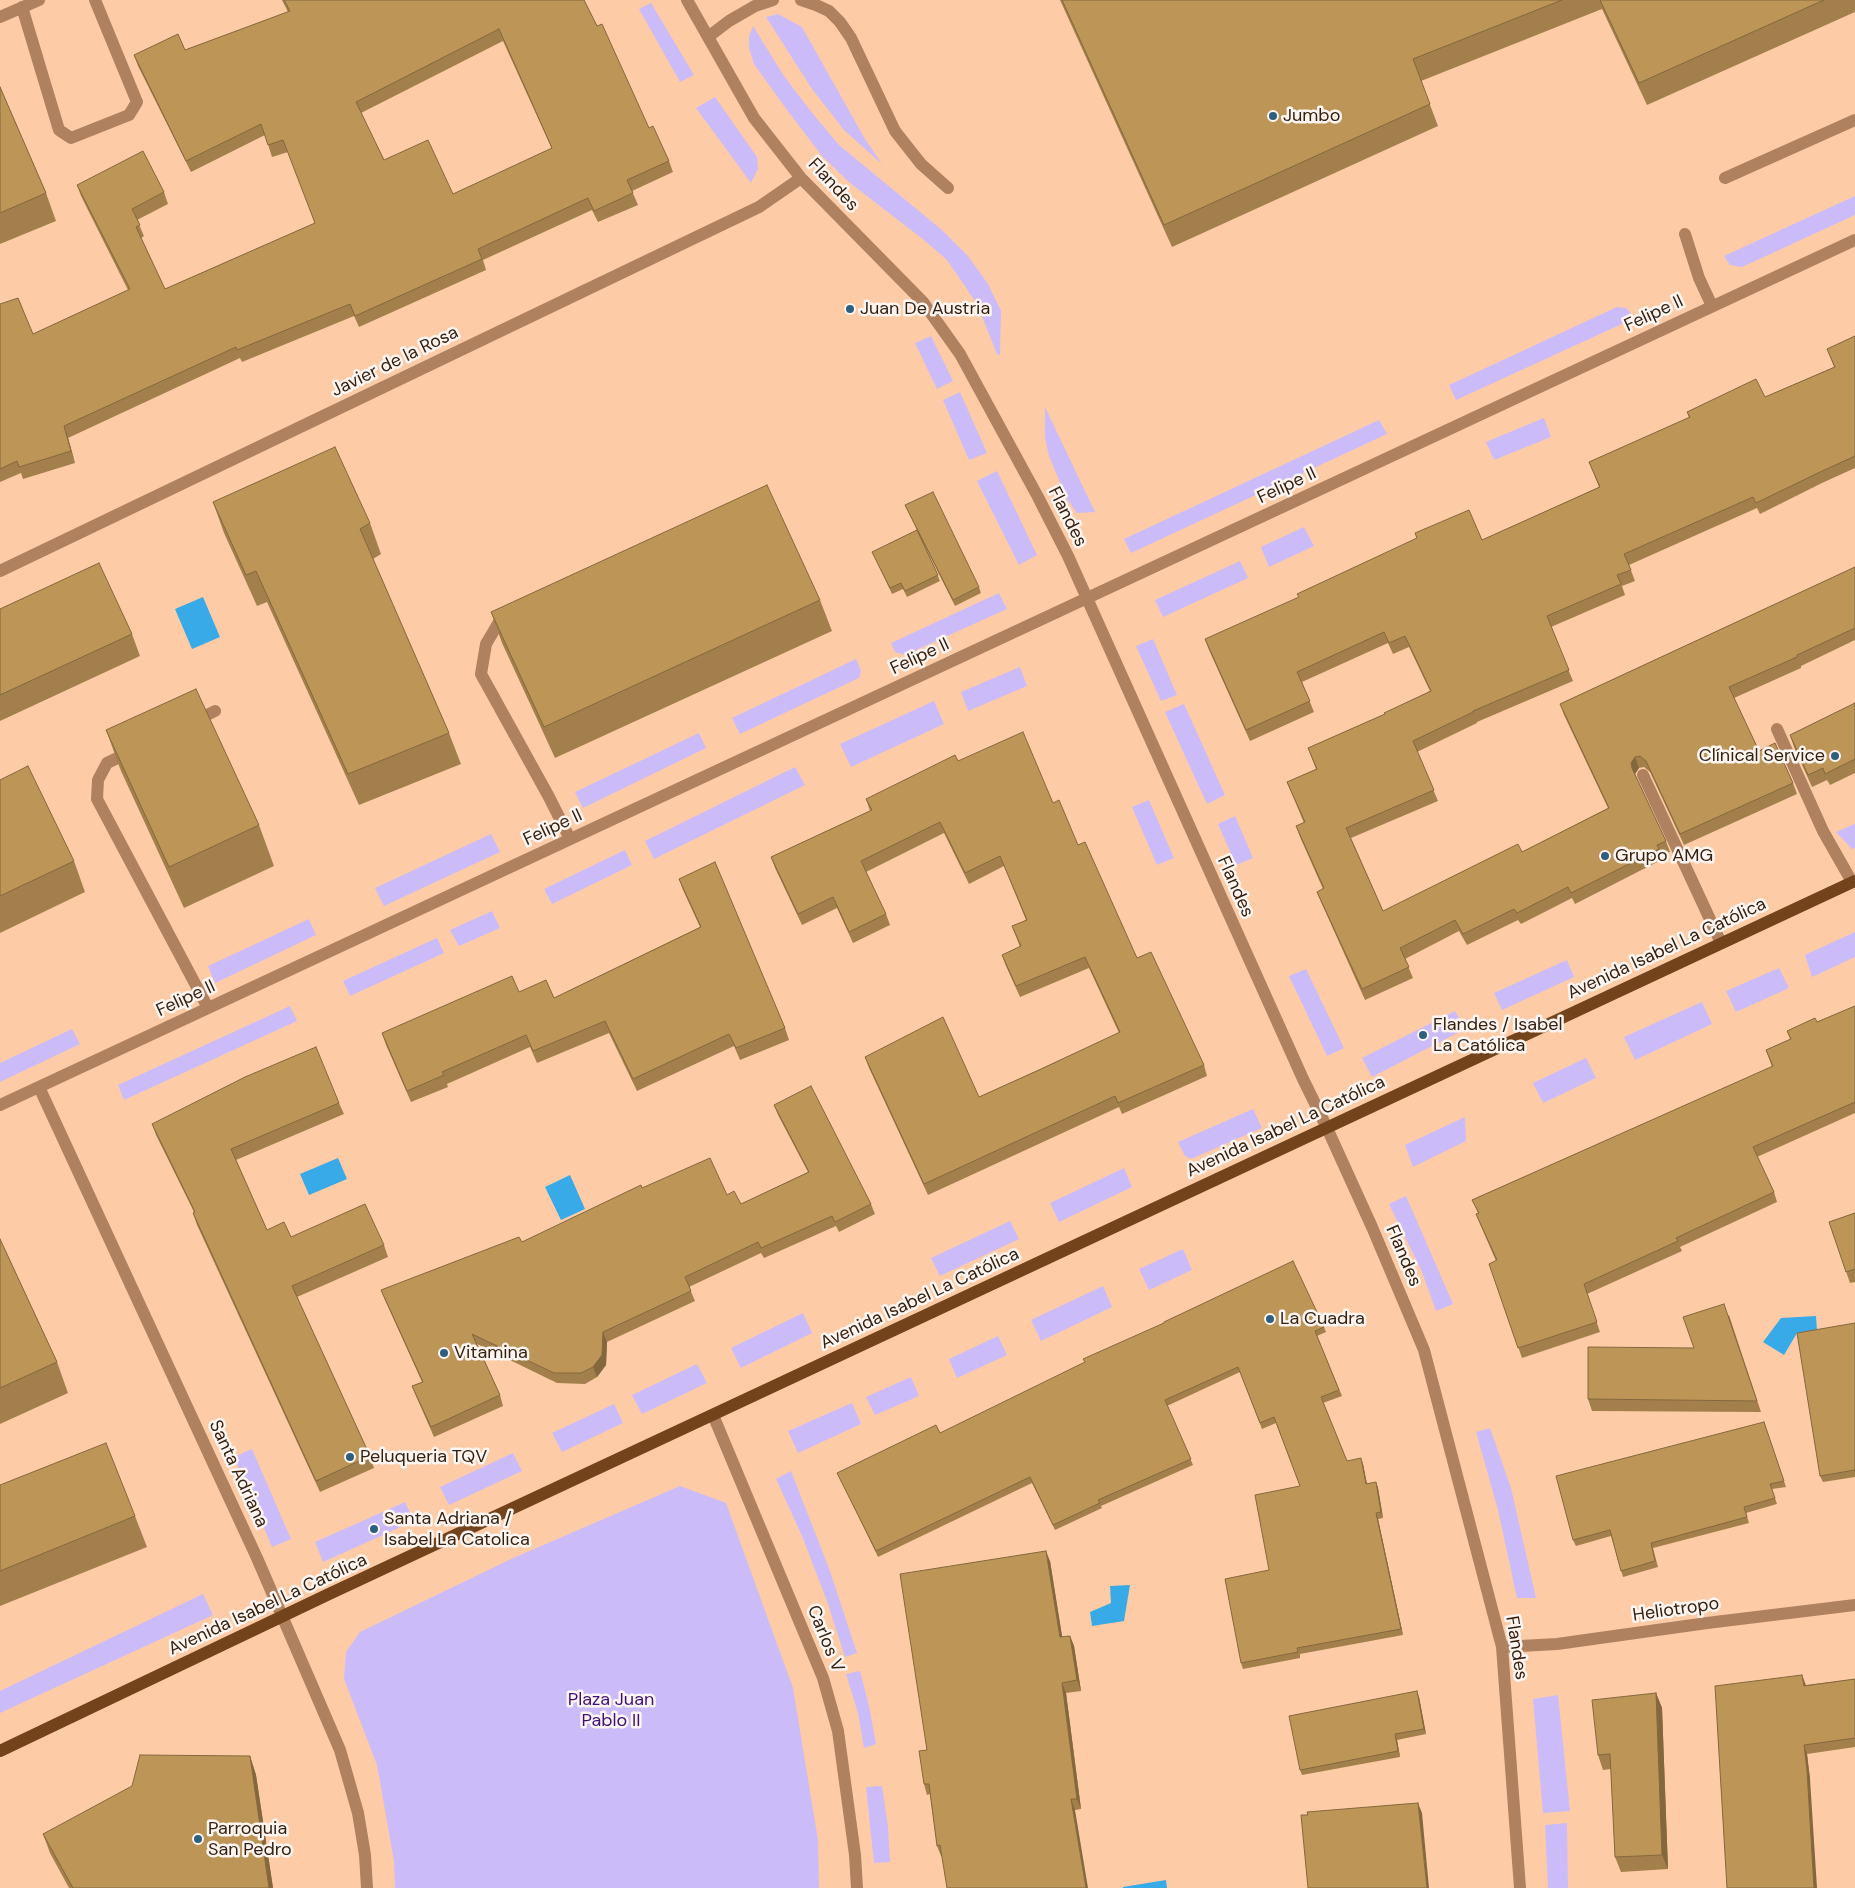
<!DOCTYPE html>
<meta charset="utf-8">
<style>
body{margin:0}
canvas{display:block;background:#fecba7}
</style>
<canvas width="1855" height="1888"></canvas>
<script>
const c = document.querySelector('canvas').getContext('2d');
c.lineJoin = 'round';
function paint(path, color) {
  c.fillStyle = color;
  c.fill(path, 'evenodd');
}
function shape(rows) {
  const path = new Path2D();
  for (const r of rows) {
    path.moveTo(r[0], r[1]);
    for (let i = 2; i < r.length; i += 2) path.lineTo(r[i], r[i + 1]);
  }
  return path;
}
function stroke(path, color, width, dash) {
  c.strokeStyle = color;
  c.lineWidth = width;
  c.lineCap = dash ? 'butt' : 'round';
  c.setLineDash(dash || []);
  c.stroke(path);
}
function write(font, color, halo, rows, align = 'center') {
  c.font = font + ' "DM Sans",sans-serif';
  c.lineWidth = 5;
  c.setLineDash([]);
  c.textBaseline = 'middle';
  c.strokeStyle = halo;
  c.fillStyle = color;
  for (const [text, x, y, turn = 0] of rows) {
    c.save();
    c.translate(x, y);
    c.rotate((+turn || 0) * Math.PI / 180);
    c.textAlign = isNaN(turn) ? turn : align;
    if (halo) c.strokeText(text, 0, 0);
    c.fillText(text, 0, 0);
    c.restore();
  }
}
const green = shape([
 [651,3,694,75,680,82,639,9],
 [778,14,802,27,865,139,882,164,844,130,812,89,766,17],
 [753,26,784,76,809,109,839,145,942,230,968,256,988,284,1001,311,1000,355,997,354,977,304,947,260,924,240,850,183,822,156,787,110,754,64,749,48,749,37],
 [715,97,757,157,758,169,751,183,696,108],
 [1855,196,1855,215,1742,267,1730,265,1724,256],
 [1617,307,1626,308,1635,318,1456,400,1449,385],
 [931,336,953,381,937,389,915,343],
 [960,392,987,453,969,460,943,400],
 [1045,407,1095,512,1077,513,1067,499,1049,456,1045,438],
 [1544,418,1551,437,1494,460,1486,442],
 [1379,420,1387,434,1131,553,1124,539],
 [997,471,1037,555,1019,565,977,481],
 [1304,527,1314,546,1269,567,1261,547],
 [1240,561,1248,578,1163,617,1155,600],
 [999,593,1007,609,905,655,895,652,891,643],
 [1153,639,1177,695,1161,701,1136,646],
 [856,659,861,671,859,678,740,734,732,718],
 [1020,667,1027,686,968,711,961,692],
 [934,701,944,724,851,767,840,744],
 [1184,704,1225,795,1207,804,1165,712],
 [699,733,706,748,583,808,575,792],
 [795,767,805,785,654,859,645,841],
 [1149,800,1174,858,1157,865,1132,807],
 [1235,816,1253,858,1236,865,1218,824],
 [1855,824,1855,848,1852,849,1836,832],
 [491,834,500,852,384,906,375,888],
 [625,850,632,865,552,904,544,889],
 [492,911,500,928,459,946,450,930],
 [309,919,316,935,215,983,208,966],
 [1855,932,1855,957,1812,977,1805,955],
 [437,938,444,953,350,996,343,981],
 [1567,960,1574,977,1502,1010,1494,993],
 [1779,968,1789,988,1736,1012,1726,991],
 [1306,969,1344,1048,1327,1056,1289,976],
 [1702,1002,1712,1024,1635,1060,1624,1037],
 [290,1006,297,1021,124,1100,118,1085],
 [1455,1011,1465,1029,1372,1077,1362,1058],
 [72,1029,80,1044,0,1082,0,1063],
 [1586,1058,1596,1078,1543,1103,1533,1083],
 [1253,1109,1262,1128,1191,1159,1185,1156,1178,1142],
 [1465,1117,1466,1141,1413,1167,1405,1145],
 [1124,1168,1132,1187,1059,1222,1050,1203],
 [1406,1196,1453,1304,1436,1311,1422,1272,1389,1204],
 [1010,1221,1019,1239,940,1276,931,1258],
 [1183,1249,1192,1270,1149,1290,1139,1269],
 [1103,1286,1112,1307,1041,1341,1031,1320],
 [803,1313,812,1333,741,1368,731,1348],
 [998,1336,1007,1355,957,1378,949,1359],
 [697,1364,707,1383,642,1414,632,1395],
 [911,1377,919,1396,875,1415,866,1397],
 [852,1403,861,1424,798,1453,788,1431],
 [614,1404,623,1423,562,1452,552,1433],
 [1490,1428,1511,1488,1536,1598,1517,1598,1498,1510,1476,1432],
 [252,1449,291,1539,272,1547,234,1457],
 [513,1453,522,1471,449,1505,440,1487],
 [791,1471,830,1571,857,1653,845,1657,827,1601,802,1536,776,1479],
 [680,1486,726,1503,793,1688,818,1840,819,1888,395,1888,394,1861,377,1765,344,1679,346,1652,360,1632,511,1559],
 [405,1502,414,1521,323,1562,315,1542],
 [203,1594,213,1615,0,1713,0,1691],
 [860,1671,869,1706,876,1744,864,1748,858,1713,846,1674],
 [1558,1695,1570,1811,1543,1813,1533,1699],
 [882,1786,888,1827,890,1862,874,1863,866,1787],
 [1567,1823,1568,1888,1548,1888,1545,1825]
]);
const water = shape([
 [203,597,220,637,192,649,175,609],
 [338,1158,347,1179,309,1195,300,1174],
 [570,1175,585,1209,561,1220,545,1187],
 [1816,1316,1817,1331,1797,1333,1784,1355,1763,1342,1781,1318],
 [1130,1585,1124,1621,1092,1626,1090,1612,1111,1603,1110,1586],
 [1166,1880,1167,1888,1123,1888,1123,1887]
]);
const minor = shape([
 [687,0,754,118,801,178,923,302,960,354,1038,497,1068,556,1303,1079,1327,1128,1372,1227,1424,1350,1502,1647,1520,1888],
 [801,0,816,5,829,11,840,22,851,38,895,131,921,164,948,188],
 [22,7,59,130,71,138,129,115,137,102,95,0],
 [0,17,39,0],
 [708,37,729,21,755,6,773,0],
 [1725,178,1855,120],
 [1685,234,1699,278,1712,306],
 [0,571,759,207,801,178],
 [508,618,499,622,486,644,481,674,549,797,570,839],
 [195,721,215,711],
 [1777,729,1823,831,1852,882],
 [132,751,107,763,98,780,97,799,208,1008],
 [1643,775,1721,943],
 [39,1087,257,1558,340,1750,358,1813,365,1855,367,1888],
 [0,1105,1855,240],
 [713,1415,823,1678,838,1731,855,1855,857,1888],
 [1502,1647,1557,1644,1707,1623,1855,1605]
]);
const major = shape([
 [0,1751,329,1594,1855,881]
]);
const wall = shape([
 [282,0,584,0,649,128,669,161,673,172,632,191,638,205,598,222,592,210,483,260,486,270,359,327,354,316,242,362,240,358,68,438,75,463,23,479,21,473,0,482,0,304,33,334,128,290,81,196,77,185,164,192,168,204,137,220,144,236,141,238,165,289,315,223,288,152,272,157,265,135,191,172,138,66,134,55,185,50,288,12],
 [503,41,552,149,453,194,384,160,361,113],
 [1060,0,1855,0,1855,12,1647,105,1602,9,1421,81,1438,126,1172,247],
 [0,87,46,193,56,221,0,244],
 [1855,336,1855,468,1822,483,1760,514,1757,508,1629,565,1635,581,1622,586,1625,595,1551,627,1573,681,1477,722,1477,723,1417,752,1438,801,1351,838,1383,911,1522,852,1608,808,1564,715,1560,704,1855,567,1855,640,1801,666,1801,668,1734,698,1759,751,1793,783,1797,794,1684,845,1650,772,1644,767,1639,768,1635,774,1635,775,1666,841,1670,852,1661,855,1663,859,1575,904,1572,898,1521,924,1518,920,1467,945,1459,931,1405,959,1413,978,1365,1000,1321,902,1317,892,1323,889,1300,837,1296,826,1304,823,1287,782,1316,769,1308,748,1385,714,1430,691,1409,647,1393,654,1388,643,1302,682,1314,712,1250,741,1209,650,1205,639,1482,540,1599,487,1589,462,1689,418,1687,412,1765,397,1834,367,1827,349],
 [213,502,370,523,381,554,373,559,449,733,461,764,359,805,267,602,257,606,224,533],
 [905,505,979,587,981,593,955,606,923,542,940,581,907,597,903,589,892,594,872,552,917,530],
 [820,600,832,631,555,758,502,643,491,612],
 [0,609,132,634,140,656,0,721],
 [1855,703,1855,773,1830,785,1827,780,1812,787,1794,747,1790,735],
 [106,730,259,825,274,866,184,908,121,771],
 [958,761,1053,803,1078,845,1137,958,1204,1065,1207,1076,1122,1114,1119,1107,928,1195,869,1068,865,1057,979,1097,1119,1033,1089,968,1020,997,1006,966,1002,955,1020,947,1012,926,1026,920,1004,866,969,884,944,833,866,872,886,914,890,925,853,943,837,908,802,925,775,868,771,857,870,811,866,799],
 [0,780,74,861,85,892,0,933],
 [679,879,785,1028,789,1040,740,1060,734,1046,637,1091,609,1033,537,1063,530,1047,447,1084,448,1087,411,1102,386,1045,382,1033,519,992,554,998,700,927,683,890],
 [1855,1006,1855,1113,1757,1157,1774,1192,1777,1202,1680,1247,1682,1251,1587,1294,1600,1332,1522,1358,1489,1264,1496,1261,1480,1224,1476,1214,1478,1213,1472,1200,1772,1067,1766,1050,1790,1039,1787,1031,1817,1022],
 [339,1103,344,1114,236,1160,267,1230,291,1237,384,1245,388,1257,297,1297,370,1456,374,1468,320,1492,197,1225,193,1213,194,1212,156,1135,152,1124],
 [774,1105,871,1204,875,1214,839,1232,836,1226,764,1258,761,1253,689,1287,695,1301,607,1342,606,1365,597,1377,585,1384,557,1383,477,1344,500,1395,503,1406,434,1437,416,1396,412,1386,422,1382,385,1300,381,1290,522,1242,642,1188,727,1195,741,1204,808,1172,778,1115],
 [1855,1213,1855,1282,1850,1283,1829,1222],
 [0,1239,57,1362,68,1393,0,1424],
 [1729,1315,1761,1412,1592,1411,1588,1399,1694,1348],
 [1855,1323,1855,1477,1823,1482,1820,1476],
 [1324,1327,1326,1332,1317,1336,1342,1396,1323,1403,1347,1461,1363,1464,1367,1484,1376,1482,1378,1488,1383,1518,1378,1519,1403,1635,1300,1654,1300,1658,1243,1669,1241,1663,1269,1570,1300,1486,1276,1423,1262,1429,1240,1372,1167,1406,1193,1465,1101,1506,1102,1508,1055,1530,1032,1483,878,1557,840,1478,837,1473,940,1433],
 [1764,1422,1786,1487,1772,1489,1777,1504,1746,1513,1749,1523,1653,1548,1658,1567,1623,1577,1611,1536,1576,1546,1573,1540],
 [0,1485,135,1516,147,1547,0,1606],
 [1050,1561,1062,1637,1070,1636,1074,1646,1081,1691,1066,1693,1081,1809,1075,1810,941,1856,937,1846,930,1794,927,1795,924,1784,927,1750],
 [1802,1675,1806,1685,1855,1679,1855,1747,1807,1754,1810,1779,1727,1888],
 [1656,1693,1662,1708,1668,1869,1621,1872,1615,1857,1611,1769,1603,1770,1598,1755],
 [1419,1697,1426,1734,1397,1740,1400,1757,1302,1775,1300,1770],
 [250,1756,256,1775,273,1888,69,1888,50,1853,43,1834]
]);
const shadedWall = shape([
 [64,426,68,438,75,463,71,451],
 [1635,757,1639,768,1635,774,1636,778,1632,768,1631,763],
 [603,1332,607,1342,606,1365,597,1377,593,1367],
 [1361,1458,1363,1464,1368,1490,1366,1484],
 [1376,1482,1378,1488,1383,1518,1381,1512],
 [1376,1513,1378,1519,1403,1635,1401,1629],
 [1046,1551,1050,1561,1064,1648,1060,1637],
 [1070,1636,1074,1646,1081,1691,1077,1680],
 [1802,1675,1805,1684,1807,1695,1804,1686],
 [1062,1683,1066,1693,1081,1809,1077,1799],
 [1417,1691,1419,1697,1426,1734,1424,1729],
 [1656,1693,1662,1708,1668,1869,1662,1855],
 [1395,1734,1397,1740,1400,1757,1398,1751],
 [1804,1745,1807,1754,1810,1779,1817,1888,1814,1888],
 [250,1756,256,1775,273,1888,269,1888],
 [1071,1799,1075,1810,1088,1888,1086,1888],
 [1418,1803,1422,1813,1429,1888,1427,1888]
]);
const building = shape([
 [284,0,584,0,597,26,602,24,649,128,653,126,669,161,627,180,633,193,594,211,588,198,478,249,482,259,355,316,350,304,237,350,236,347,64,426,71,451,19,467,17,461,0,469,0,304,18,298,33,334,130,289,77,185,143,151,164,192,132,209,140,225,136,227,165,289,315,223,283,140,268,145,261,124,186,161,134,55,178,34,185,50,290,11,284,0],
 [499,29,552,148,453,194,428,140,384,160,356,102,499,29],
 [1062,0,1562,0,1413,59,1430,104,1164,225,1062,0],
 [1600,0,1824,0,1639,83,1600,0],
 [0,87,46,193,0,213,0,87],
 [1855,336,1855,456,1818,473,1756,503,1753,497,1624,554,1631,570,1617,575,1621,584,1547,616,1569,670,1473,711,1473,712,1413,741,1434,790,1346,828,1383,911,1518,844,1522,852,1609,808,1560,704,1855,567,1855,628,1797,655,1797,657,1729,687,1759,751,1775,743,1793,783,1680,834,1646,761,1640,756,1635,757,1631,763,1632,768,1666,841,1657,845,1659,849,1571,893,1568,887,1517,913,1514,909,1463,934,1455,920,1400,948,1409,967,1362,989,1317,892,1324,888,1296,826,1305,822,1287,782,1317,769,1308,748,1385,714,1384,713,1431,691,1405,636,1389,643,1384,632,1297,672,1310,701,1246,730,1205,639,1299,597,1297,594,1417,538,1415,533,1469,510,1482,540,1600,487,1589,462,1690,417,1687,412,1756,379,1765,397,1835,367,1827,349,1855,336],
 [335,447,370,523,360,529,449,733,348,774,256,571,246,575,213,502,335,447],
 [767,485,820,600,544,727,491,612,767,485],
 [933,492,979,587,953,600,905,505,933,492],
 [917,530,938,575,905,591,901,583,890,588,872,552,917,530],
 [99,563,132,634,0,695,0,609,99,563],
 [196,689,259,825,169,867,106,730,196,689],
 [1855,703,1855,759,1825,774,1823,768,1808,775,1790,735,1855,703],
 [1023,732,1053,803,1059,800,1078,845,1085,842,1137,958,1151,952,1204,1065,1118,1103,1115,1096,924,1184,865,1057,943,1017,979,1097,1039,1070,1120,1032,1085,957,1016,986,1002,955,1021,946,1012,926,1027,920,1000,856,965,873,940,822,861,861,886,914,849,932,833,897,798,914,771,857,872,810,866,799,955,755,958,761,1023,732],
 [28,766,74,861,0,896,0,780,28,766],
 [715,862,785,1028,736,1048,729,1034,633,1079,605,1021,533,1051,526,1035,442,1072,444,1075,407,1091,382,1033,512,976,519,992,546,980,554,998,701,927,679,879,715,862],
 [1855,1006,1855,1102,1753,1147,1774,1192,1676,1238,1678,1241,1584,1284,1597,1322,1518,1348,1489,1264,1497,1260,1476,1214,1479,1213,1472,1200,1773,1066,1766,1050,1791,1039,1787,1031,1815,1018,1817,1022,1855,1006],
 [316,1047,339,1103,231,1149,267,1230,284,1222,291,1237,365,1204,384,1245,292,1286,370,1456,316,1481,193,1213,195,1212,152,1124,245,1077,316,1047],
 [811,1086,871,1204,835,1222,832,1216,761,1248,758,1242,685,1277,691,1291,603,1332,602,1355,593,1367,581,1373,554,1373,472,1334,500,1395,431,1427,412,1386,423,1382,381,1290,519,1237,522,1242,641,1185,642,1188,710,1158,727,1195,734,1191,741,1204,809,1172,774,1105,811,1086],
 [1855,1213,1855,1269,1846,1272,1829,1222,1855,1213],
 [0,1239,57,1362,0,1388,0,1239],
 [1293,1261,1324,1327,1315,1331,1339,1390,1321,1397,1347,1461,1361,1458,1366,1484,1376,1482,1381,1512,1376,1513,1401,1629,1297,1648,1298,1652,1241,1663,1225,1579,1269,1570,1255,1495,1300,1486,1274,1417,1260,1423,1238,1367,1165,1400,1191,1459,1098,1500,1100,1503,1053,1525,1030,1477,876,1551,837,1473,936,1425,940,1433,1085,1362,1083,1359,1164,1323,1164,1322,1293,1261],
 [1724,1304,1757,1401,1588,1399,1588,1347,1694,1348,1683,1317,1724,1304],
 [1855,1323,1855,1470,1820,1476,1797,1333,1855,1323],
 [1764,1422,1784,1481,1770,1484,1775,1498,1744,1507,1747,1517,1651,1543,1655,1561,1621,1571,1610,1530,1573,1540,1556,1476,1764,1422],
 [106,1443,135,1516,0,1571,0,1485,106,1443],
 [1046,1551,1060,1637,1070,1636,1077,1680,1062,1683,1077,1799,1071,1799,1086,1888,947,1888,940,1845,937,1846,929,1784,924,1784,919,1751,927,1750,900,1574,1046,1551],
 [1802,1675,1804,1686,1855,1679,1855,1738,1804,1745,1807,1770,1814,1888,1727,1888,1715,1686,1802,1675],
 [1417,1691,1424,1729,1395,1734,1398,1751,1300,1770,1289,1716,1417,1691],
 [1656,1693,1662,1855,1615,1857,1610,1754,1598,1755,1592,1700,1656,1693],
 [140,1755,250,1756,269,1888,73,1888,43,1834,132,1786,140,1755],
 [1418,1803,1427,1888,1308,1888,1301,1815,1308,1815,1307,1812,1418,1803]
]);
const markers = [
 [1273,116,5,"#2e5f7d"],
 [850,309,5,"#2e5f7d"],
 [1835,756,5,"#2e5f7d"],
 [1605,856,5,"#2e5f7d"],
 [1423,1035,5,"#2e5f7d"],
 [1270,1319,5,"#2e5f7d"],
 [444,1353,5,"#2e5f7d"],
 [350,1457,5,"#2e5f7d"],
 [374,1529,5,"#2e5f7d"],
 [198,1839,5,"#2e5f7d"]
];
const poiNames = [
 ["Jumbo",1283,116],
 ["Juan De Austria",860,309],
 ["Clínical Service",1825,756,"right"],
 ["Grupo AMG",1615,856],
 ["Flandes / Isabel",1433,1025],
 ["La Católica",1433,1046],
 ["La Cuadra",1280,1319],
 ["Vitamina",454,1353],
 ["Peluqueria TQV",360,1457],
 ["Santa Adriana /",384,1519],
 ["Isabel La Catolica",384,1540],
 ["Parroquia",208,1829],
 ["San Pedro",208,1850]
];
const streetNames = [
 ["Flandes",833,185,47],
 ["Felipe II",1654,314,-25],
 ["Javier de la Rosa",395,362,-26],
 ["Felipe II",1287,486,-25],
 ["Flandes",1067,517,63],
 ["Felipe II",920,657,-25],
 ["Felipe II",553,828,-25],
 ["Flandes",1235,887,66],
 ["Avenida Isabel La Católica",1667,949,-25],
 ["Felipe II",186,999,-25],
 ["Avenida Isabel La Católica",1286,1127,-25],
 ["Flandes",1403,1256,67],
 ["Avenida Isabel La Católica",920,1299,-25],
 ["Santa Adriana",238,1474,65],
 ["Avenida Isabel La Católica",268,1605,-25],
 ["Heliotropo",1676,1610,-8],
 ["Carlos V",825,1639,68],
 ["Flandes",1516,1648,81]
];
const parkNames = [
 ["Plaza Juan",611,1700],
 ["Pablo II",611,1721]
];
paint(green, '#ccbbf9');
paint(water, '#38aae7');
stroke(minor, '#b0815f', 12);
stroke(major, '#73431b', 12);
paint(wall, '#a3804b');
paint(shadedWall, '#84683d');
paint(building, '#bd9557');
stroke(building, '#84683d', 1);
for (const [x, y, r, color] of markers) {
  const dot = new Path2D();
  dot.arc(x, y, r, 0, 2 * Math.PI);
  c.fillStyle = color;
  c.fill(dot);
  stroke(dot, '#fdf6f2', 2);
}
write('18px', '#38200e', '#fdf6f2', poiNames, 'left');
write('18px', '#38200e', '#fdf6f2', streetNames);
write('18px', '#401078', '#fdf6f2', parkNames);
</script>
